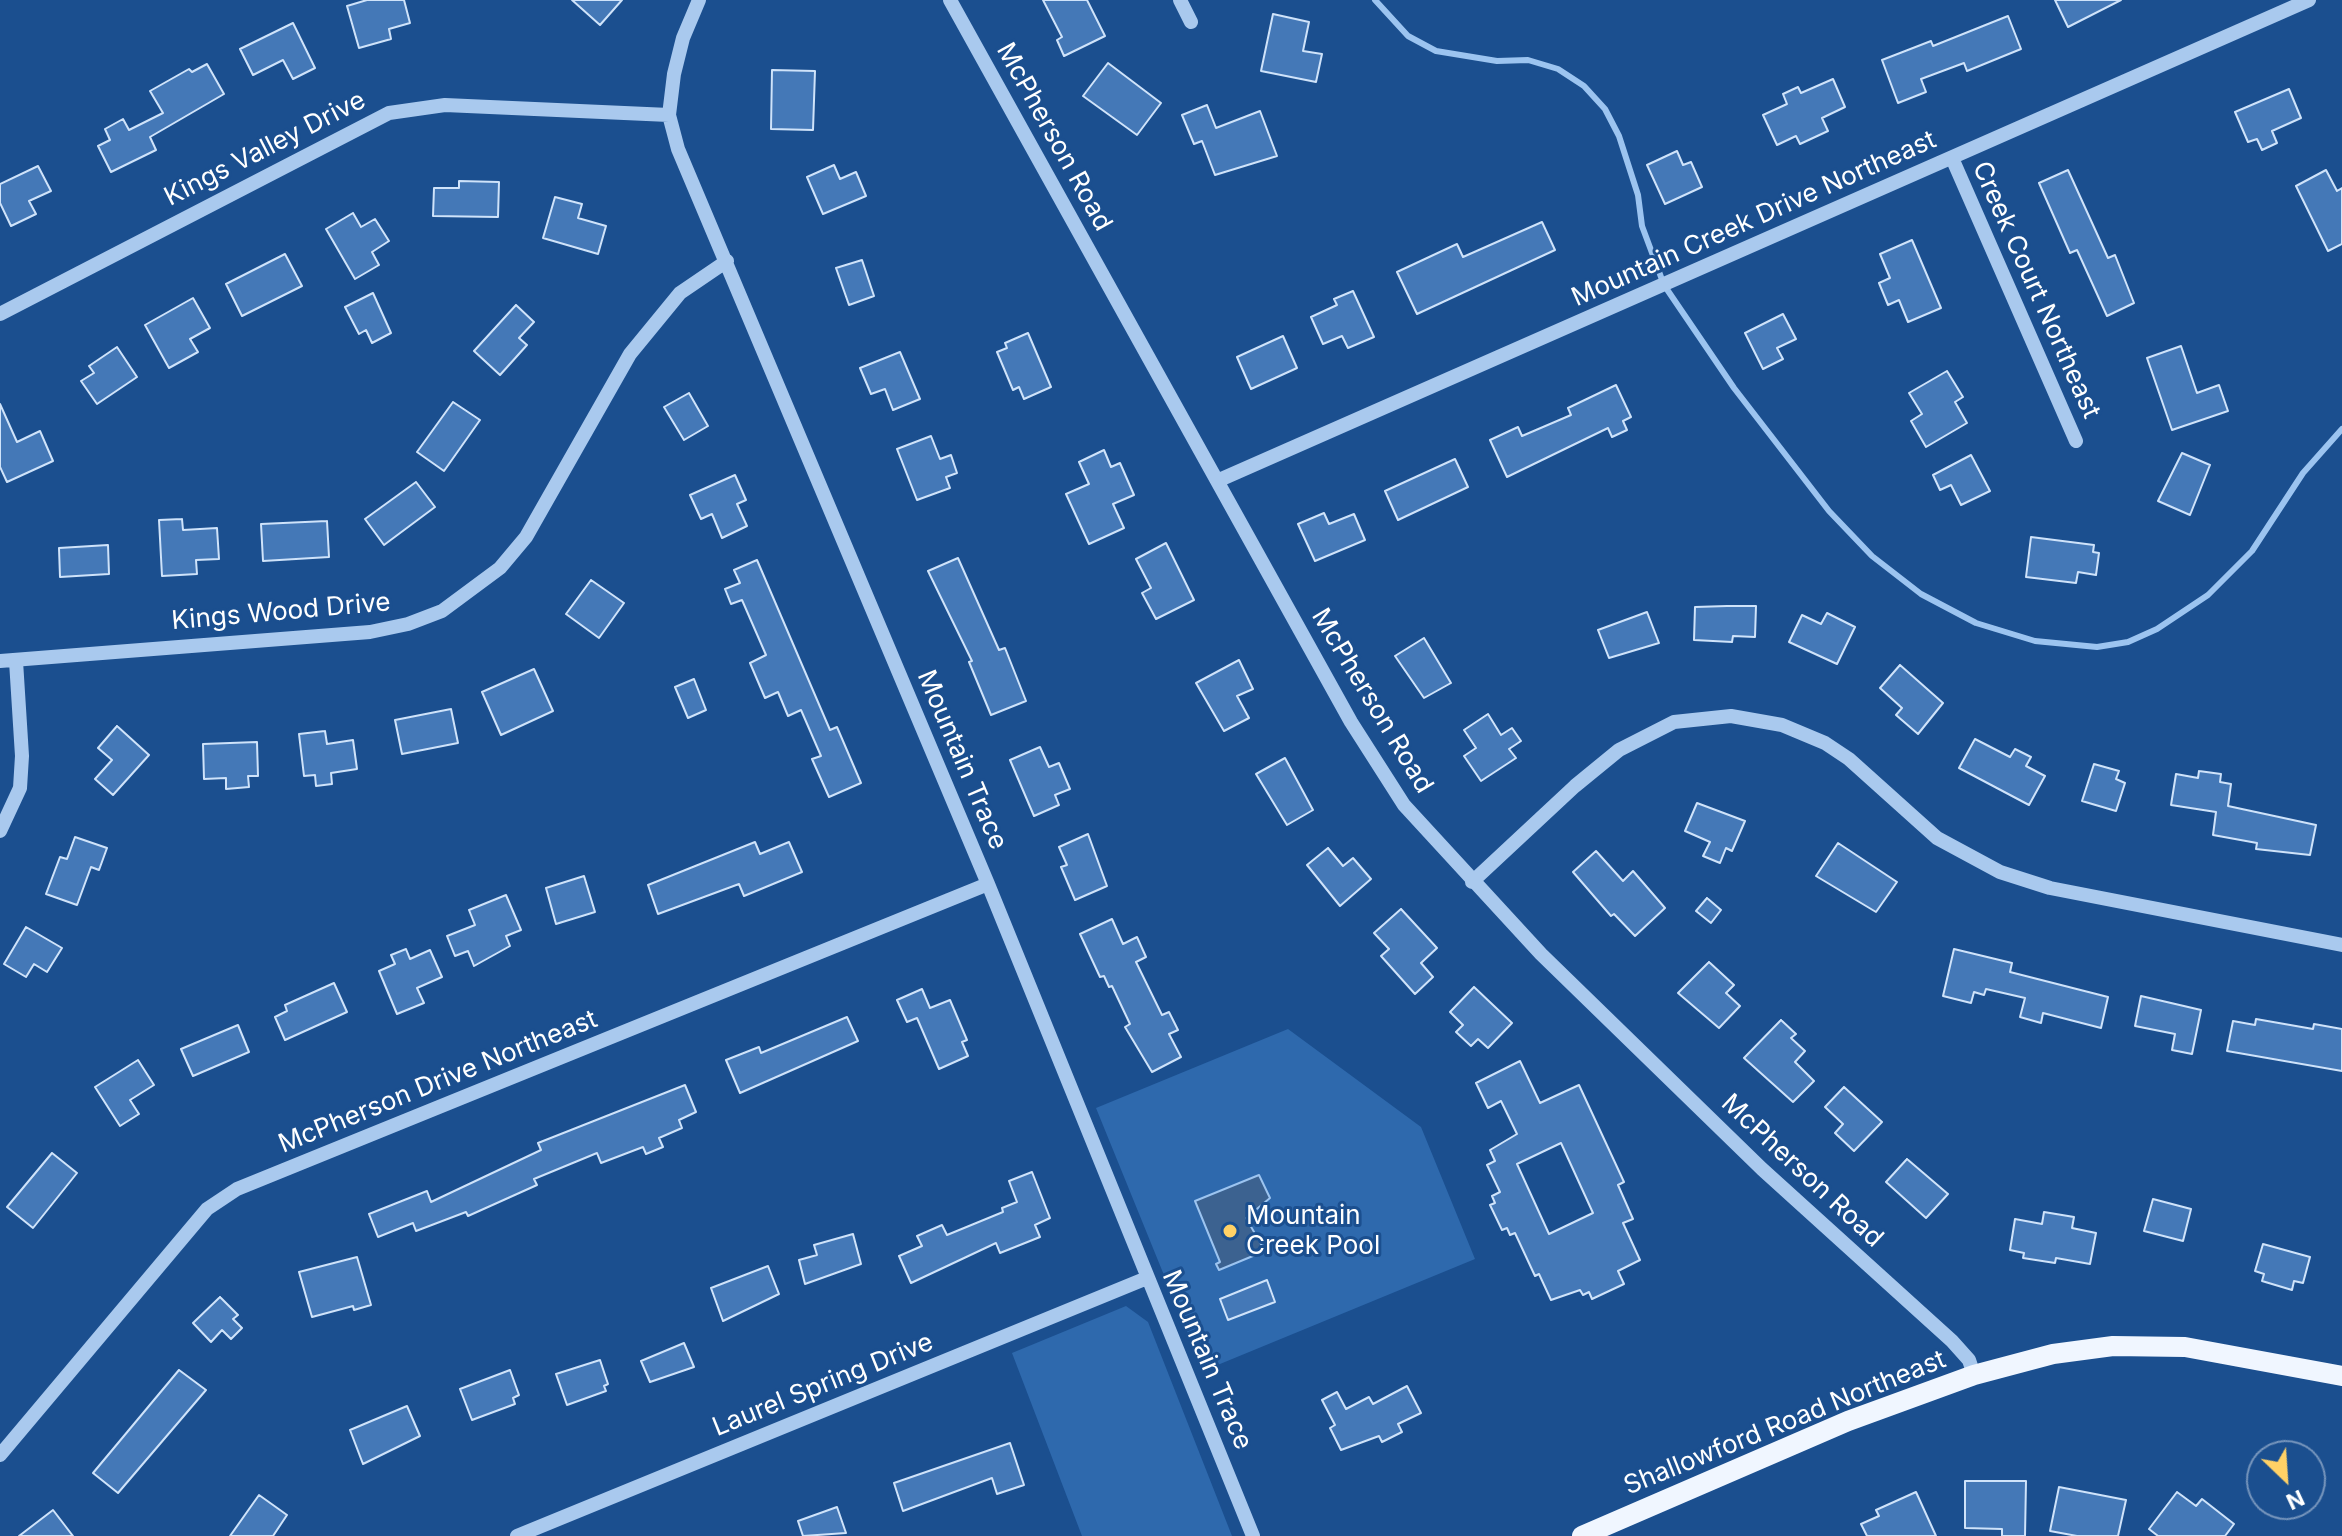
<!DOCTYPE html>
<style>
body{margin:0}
#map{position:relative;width:2342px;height:1536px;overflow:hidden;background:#1b4f8f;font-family:Inter,sans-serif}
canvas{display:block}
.north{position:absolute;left:2246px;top:1440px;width:80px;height:80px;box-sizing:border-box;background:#1b4f8f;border:2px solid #7695bc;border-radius:50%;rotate:155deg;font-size:22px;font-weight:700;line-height:32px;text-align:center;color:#fff}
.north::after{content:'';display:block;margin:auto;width:28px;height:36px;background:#ffd166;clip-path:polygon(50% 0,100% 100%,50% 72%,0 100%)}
</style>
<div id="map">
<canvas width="2342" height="1536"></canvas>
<div class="north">N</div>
</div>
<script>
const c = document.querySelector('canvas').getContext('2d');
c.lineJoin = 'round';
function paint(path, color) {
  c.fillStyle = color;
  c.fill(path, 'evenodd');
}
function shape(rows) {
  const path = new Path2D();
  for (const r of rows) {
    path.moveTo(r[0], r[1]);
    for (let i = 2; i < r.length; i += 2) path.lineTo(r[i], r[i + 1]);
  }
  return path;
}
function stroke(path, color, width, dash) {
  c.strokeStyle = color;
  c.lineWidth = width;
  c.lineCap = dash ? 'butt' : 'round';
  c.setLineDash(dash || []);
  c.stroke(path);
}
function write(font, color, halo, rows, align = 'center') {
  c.font = font + ' Inter,sans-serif';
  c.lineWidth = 6;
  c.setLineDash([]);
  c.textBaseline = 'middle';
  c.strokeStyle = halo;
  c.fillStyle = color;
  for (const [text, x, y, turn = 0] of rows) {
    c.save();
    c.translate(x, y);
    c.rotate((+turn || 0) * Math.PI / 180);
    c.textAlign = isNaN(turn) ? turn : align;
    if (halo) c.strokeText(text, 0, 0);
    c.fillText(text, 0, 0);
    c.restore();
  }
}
const green = shape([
 [1288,1029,1421,1127,1475,1259,1203,1371,1096,1108],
 [1126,1306,1148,1322,1232,1536,1082,1536,1012,1353]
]);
const water = shape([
 [1259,1175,1270,1198,1246,1218,1265,1251,1219,1270,1216,1264,1220,1262,1195,1201,1259,1175]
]);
const stream = shape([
 [1375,0,1408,36,1436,51,1497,61,1528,60,1558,69,1584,86,1605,109,1619,136,1638,195,1642,226,1664,285,1734,388,1829,511,1872,556,1921,594,1976,623,2035,641,2097,647,2128,642,2157,629,2208,595,2252,551,2303,473,2342,429]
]);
const building = shape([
 [367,0,404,0,410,23,389,29,391,39,359,48,347,6,367,0],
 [572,0,622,0,600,25,572,0],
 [1043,0,1087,0,1105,36,1064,56,1057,40,1062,37,1043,0],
 [2055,0,2121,0,2068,27,2055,0],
 [1273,14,1309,22,1303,51,1322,54,1316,82,1261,71,1273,14],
 [2008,16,2021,49,1967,71,1964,63,1921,79,1926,92,1898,103,1882,60,1931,41,1933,46,2008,16],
 [293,23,315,68,293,79,283,60,253,75,240,49,293,23],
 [1108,63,1161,103,1137,135,1083,96,1108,63],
 [207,64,224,94,150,137,156,150,111,172,98,146,110,140,105,129,123,119,129,130,163,113,150,91,189,69,192,72,207,64],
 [772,70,815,71,813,130,771,129,772,70],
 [1833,79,1845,107,1822,118,1828,131,1800,144,1796,136,1777,145,1763,115,1787,104,1783,94,1798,87,1801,93,1833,79],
 [2289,89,2301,118,2272,131,2277,143,2262,150,2257,139,2248,142,2235,112,2289,89],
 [1207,105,1216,128,1260,111,1277,156,1215,175,1202,141,1194,144,1182,115,1207,105],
 [1677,151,1683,165,1691,162,1702,187,1665,204,1647,165,1677,151],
 [834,165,840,179,856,172,866,196,823,214,807,177,834,165],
 [38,166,51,191,29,201,36,214,11,226,0,203,0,184,38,166],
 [2068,170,2108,258,2115,255,2134,303,2107,316,2077,250,2070,253,2039,183,2068,170],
 [2326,170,2337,191,2342,188,2342,244,2328,251,2296,186,2326,170],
 [459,181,499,182,498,217,433,216,434,188,459,188,459,181],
 [555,197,582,204,578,218,606,226,598,254,543,238,555,197],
 [353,213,361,227,375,219,389,241,372,252,379,265,355,279,326,229,353,213],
 [1542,222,1555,250,1417,314,1397,272,1457,244,1463,257,1542,222],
 [1912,240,1941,308,1908,322,1899,300,1888,305,1879,283,1890,278,1880,254,1912,240],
 [285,254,302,286,242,316,226,284,285,254],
 [862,260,874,296,849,305,836,268,862,260],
 [1353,291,1374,337,1348,348,1342,336,1323,344,1311,317,1337,305,1334,299,1353,291],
 [373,293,391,333,372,343,366,330,359,334,345,307,373,293],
 [193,298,210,328,190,339,198,352,169,368,145,325,193,298],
 [516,305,534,322,519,338,527,345,500,375,474,351,516,305],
 [1783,314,1796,339,1777,348,1783,359,1763,369,1745,333,1783,314],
 [1028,333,1051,387,1024,399,1019,387,1013,390,997,352,1007,348,1005,343,1028,333],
 [1283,336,1297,368,1251,389,1237,357,1283,336],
 [2181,346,2197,393,2219,385,2228,411,2172,430,2147,358,2181,346],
 [117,347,137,377,97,404,81,381,94,373,89,366,117,347],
 [900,352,920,399,893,410,885,389,871,394,860,368,900,352],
 [1947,371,1963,397,1955,402,1967,423,1926,447,1911,421,1922,414,1909,393,1947,371],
 [1616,385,1631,417,1623,421,1627,430,1612,437,1608,428,1507,477,1490,440,1518,427,1522,436,1571,415,1568,408,1616,385],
 [689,393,708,426,684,440,664,407,689,393],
 [453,402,480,420,444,471,417,452,453,402],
 [0,404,17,442,40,431,53,461,7,482,0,467,0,404],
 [931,436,940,459,951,455,957,473,946,477,950,488,917,500,897,449,931,436],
 [1104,450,1111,467,1120,463,1134,495,1113,504,1124,528,1089,544,1066,494,1089,484,1079,462,1104,450],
 [2182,453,2210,465,2190,515,2158,501,2182,453],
 [1971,455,1990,491,1961,505,1951,485,1940,490,1933,475,1971,455],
 [1455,459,1468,487,1398,520,1385,491,1455,459],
 [735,475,746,500,737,504,747,526,722,538,712,514,701,519,690,495,735,475],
 [416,482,435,507,384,545,365,519,416,482],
 [1324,513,1329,524,1354,514,1365,540,1315,561,1298,524,1324,513],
 [182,519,183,530,217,528,219,559,196,560,197,574,162,576,159,520,182,519],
 [327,521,329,557,263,561,261,524,327,521],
 [2031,537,2094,545,2093,552,2099,553,2096,575,2078,572,2076,583,2026,577,2031,537],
 [1166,543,1194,600,1156,619,1142,593,1151,588,1136,559,1166,543],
 [108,545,109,574,60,577,59,548,108,545],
 [958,558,999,650,1005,648,1026,701,991,715,969,662,972,661,928,571,958,558],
 [757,560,830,730,837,727,861,783,829,797,812,759,821,756,801,710,788,716,778,692,765,698,750,663,766,655,742,600,731,604,725,589,740,583,734,570,757,560],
 [591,580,624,603,599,638,566,614,591,580],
 [1727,606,1756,606,1755,637,1733,636,1732,642,1694,640,1695,607,1727,606],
 [1647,612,1659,643,1609,658,1598,630,1647,612],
 [1827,613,1855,627,1837,664,1789,642,1802,615,1821,624,1827,613],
 [1424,638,1451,683,1424,698,1395,656,1424,638],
 [1239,660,1253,689,1237,696,1249,718,1224,731,1196,683,1239,660],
 [1900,665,1943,703,1918,734,1896,715,1902,708,1880,688,1900,665],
 [534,669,553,711,501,735,482,692,534,669],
 [694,679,706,710,688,718,675,687,694,679],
 [451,709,458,743,402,754,395,720,451,709],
 [1488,714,1501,735,1512,728,1521,741,1509,749,1516,758,1481,781,1464,756,1476,748,1464,730,1488,714],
 [117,726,149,755,113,795,95,779,112,760,98,748,117,726],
 [325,731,327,744,353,740,357,769,331,773,332,784,316,786,315,775,304,776,299,734,325,731],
 [1975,739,2010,757,2015,749,2031,757,2026,766,2045,776,2029,805,1959,768,1975,739],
 [257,742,258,776,248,776,249,787,226,789,226,778,204,779,203,744,257,742],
 [1040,747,1049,767,1059,763,1070,789,1055,795,1059,805,1034,816,1010,760,1040,747],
 [1285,758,1313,810,1287,825,1256,774,1285,758],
 [2094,764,2119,771,2116,779,2125,783,2116,811,2082,801,2094,764],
 [2199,771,2221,774,2220,782,2231,784,2228,806,2316,825,2310,855,2256,849,2257,843,2213,835,2216,812,2171,805,2176,774,2198,778,2199,771],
 [1697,803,1745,821,1732,851,1726,848,1720,863,1703,856,1710,842,1685,831,1697,803],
 [1088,834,1107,886,1075,900,1061,867,1067,865,1059,847,1088,834],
 [75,837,107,848,99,870,91,867,77,905,46,894,60,857,67,859,75,837],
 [755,842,760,854,789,842,802,872,744,896,739,884,658,914,648,885,755,842],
 [1838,843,1897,882,1876,912,1816,876,1838,843],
 [1328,848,1343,866,1353,858,1371,879,1340,906,1307,865,1328,848],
 [1596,851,1623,881,1633,871,1665,908,1635,936,1614,914,1611,916,1573,872,1596,851],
 [584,876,595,912,556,924,546,888,584,876],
 [506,895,521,930,506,936,510,946,474,966,468,951,455,956,447,936,475,925,469,910,506,895],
 [1707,898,1721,910,1711,923,1696,911,1707,898],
 [1401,909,1437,948,1421,963,1433,977,1415,994,1381,956,1389,949,1374,933,1401,909],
 [1112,919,1123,944,1137,937,1146,957,1136,962,1162,1015,1169,1012,1178,1030,1169,1034,1181,1057,1152,1072,1125,1027,1130,1024,1112,986,1109,987,1104,976,1100,977,1080,934,1112,919],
 [26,927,62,948,47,972,34,964,26,977,4,964,26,927],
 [406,949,410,959,430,950,442,977,417,988,424,1003,397,1014,379,971,395,964,391,955,406,949],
 [1954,949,2012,963,2010,972,2108,997,2101,1028,2043,1013,2041,1023,2020,1017,2025,998,1986,989,1984,995,1974,992,1971,1003,1943,996,1954,949],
 [1709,962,1734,985,1726,993,1740,1006,1719,1028,1678,993,1709,962],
 [334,983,347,1012,285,1040,275,1017,287,1011,285,1005,334,983],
 [1474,987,1512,1023,1488,1048,1478,1039,1471,1046,1456,1032,1463,1025,1450,1012,1474,987],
 [922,989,930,1008,950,1000,967,1040,962,1042,968,1056,939,1069,917,1018,907,1022,897,1000,922,989],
 [2141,996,2201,1010,2192,1054,2172,1050,2175,1034,2135,1026,2141,996],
 [847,1017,858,1041,740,1093,726,1060,759,1047,761,1053,847,1017],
 [2256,1019,2313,1029,2314,1024,2342,1029,2342,1071,2227,1051,2233,1021,2255,1025,2256,1019],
 [1781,1020,1796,1034,1791,1038,1805,1051,1795,1062,1814,1081,1793,1102,1744,1058,1781,1020],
 [238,1025,249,1052,193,1076,181,1049,238,1025],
 [138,1060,154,1085,130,1100,139,1114,120,1126,95,1087,138,1060],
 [1520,1061,1540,1103,1579,1085,1624,1182,1618,1185,1633,1219,1623,1223,1640,1260,1618,1271,1624,1284,1592,1299,1589,1292,1583,1295,1580,1290,1551,1300,1539,1274,1535,1276,1515,1233,1510,1235,1507,1228,1502,1230,1490,1205,1495,1203,1492,1196,1500,1192,1487,1165,1495,1161,1490,1150,1517,1134,1501,1101,1488,1108,1476,1083,1520,1061],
 [1561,1143,1593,1213,1549,1234,1517,1164,1561,1143],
 [685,1085,696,1112,679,1120,682,1128,659,1138,663,1147,646,1154,643,1147,601,1163,597,1153,534,1179,537,1185,468,1216,466,1212,416,1231,413,1223,378,1237,369,1214,427,1191,431,1202,541,1150,538,1143,685,1085],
 [1844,1087,1882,1122,1854,1151,1835,1133,1843,1124,1825,1107,1844,1087],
 [52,1153,77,1173,33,1228,7,1207,52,1153],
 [1907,1159,1948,1194,1926,1218,1886,1182,1907,1159],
 [1032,1172,1050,1218,1035,1225,1040,1237,1000,1253,996,1243,911,1283,899,1256,922,1246,917,1236,942,1225,947,1235,1003,1212,1002,1208,1017,1202,1009,1181,1032,1172],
 [2153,1199,2191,1209,2183,1241,2144,1231,2153,1199],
 [2044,1212,2074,1217,2072,1228,2096,1233,2090,1264,2056,1258,2055,1263,2023,1258,2024,1253,2010,1250,2015,1219,2042,1224,2044,1212],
 [853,1234,861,1264,805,1284,799,1260,817,1255,814,1245,853,1234],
 [2263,1244,2310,1257,2303,1283,2294,1281,2292,1290,2262,1281,2264,1274,2255,1271,2263,1244],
 [357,1257,371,1305,354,1310,353,1306,312,1317,299,1272,357,1257],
 [768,1266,779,1294,723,1321,711,1288,768,1266],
 [1267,1280,1275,1302,1228,1320,1220,1299,1267,1280],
 [220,1297,238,1315,233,1319,242,1328,231,1339,222,1330,211,1342,193,1323,220,1297],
 [684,1343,694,1367,650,1382,641,1361,684,1343],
 [600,1360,608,1384,604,1386,606,1391,567,1405,556,1374,600,1360],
 [179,1370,206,1390,118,1493,93,1473,179,1370],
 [510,1370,519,1395,513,1398,515,1404,472,1420,460,1389,510,1370],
 [1407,1386,1421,1413,1398,1424,1402,1432,1382,1442,1379,1436,1341,1450,1330,1428,1335,1425,1322,1400,1337,1392,1346,1409,1369,1397,1373,1404,1407,1386],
 [407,1406,420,1436,363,1464,350,1430,407,1406],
 [1010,1443,1024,1485,997,1494,992,1478,903,1511,894,1483,1010,1443],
 [1965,1481,2026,1481,2025,1536,2002,1536,2002,1529,1965,1528,1965,1481],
 [2059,1487,2126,1500,2118,1536,2077,1536,2050,1531,2059,1487],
 [1916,1492,1936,1536,1867,1536,1861,1524,1879,1516,1876,1510,1916,1492],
 [2177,1492,2196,1506,2202,1499,2234,1524,2225,1536,2158,1536,2149,1529,2177,1492],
 [259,1495,287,1515,273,1536,230,1536,259,1495],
 [837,1507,846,1533,803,1536,798,1521,837,1507],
 [53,1510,73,1536,19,1536,53,1510]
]);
const minor = shape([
 [699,0,683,38,674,74,669,115,678,149,988,884,1253,1536],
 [950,0,1351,722,1404,805,1541,954,1762,1169,1952,1341,1969,1360,1974,1375],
 [1180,0,1191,22],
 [1952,158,2076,441],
 [0,314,389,113,445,105,669,115],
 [1217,481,2309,0],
 [0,661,370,632,408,624,442,611,500,568,526,537,630,354,680,293,727,261],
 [0,831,20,788,22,756,16,661],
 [1472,882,1575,786,1619,750,1674,722,1731,716,1782,725,1825,743,1849,759,1937,838,2000,872,2050,888,2342,945],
 [0,1455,207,1209,237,1189,988,884],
 [517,1536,1147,1278]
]);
const major = shape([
 [1582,1536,1848,1421,1974,1375,2053,1354,2113,1346,2185,1347,2342,1376]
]);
const markers = [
 [1230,1231,8,"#ffd166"]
];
const streetNames = [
 ["McPherson Road",1054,137,61],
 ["Kings Valley Drive",265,149,-27],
 ["Mountain Creek Drive Northeast",1754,219,-24],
 ["Creek Court Northeast",2036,290,66],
 ["Kings Wood Drive",281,612,-5],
 ["McPherson Road",1372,701,59],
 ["Mountain Trace",962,760,67],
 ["McPherson Drive Northeast",438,1082,-22],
 ["McPherson Road",1802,1171,43],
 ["Mountain Trace",1207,1360,67],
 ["Laurel Spring Drive",823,1385,-22],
 ["Shallowford Road Northeast",1785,1423,-22]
];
const poiNames = [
 ["Mountain",1246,1216],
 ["Creek Pool",1246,1246]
];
paint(green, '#2e69ad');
paint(water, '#3c6290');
stroke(water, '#9cc4f0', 2);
stroke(stream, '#9cc4f0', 6);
paint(building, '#4478b7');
stroke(building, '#cfe3fa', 2);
stroke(minor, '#a9c9ee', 14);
stroke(major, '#f0f6ff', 20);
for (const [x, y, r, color] of markers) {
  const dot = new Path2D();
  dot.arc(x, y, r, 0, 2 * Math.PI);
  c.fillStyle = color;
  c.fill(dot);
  stroke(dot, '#1b4f8f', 3);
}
write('26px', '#fff', '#1b4f8f', streetNames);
write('26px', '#fff', '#1b4f8f', poiNames, 'left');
</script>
